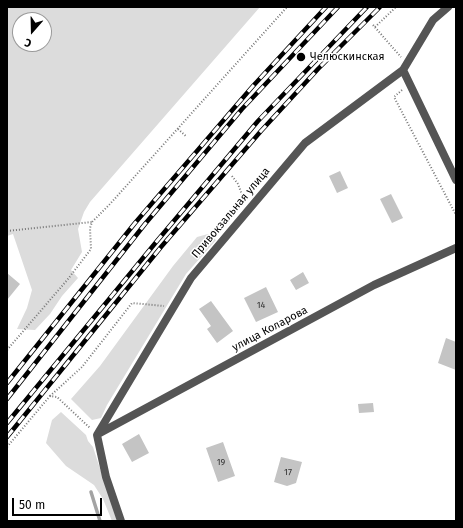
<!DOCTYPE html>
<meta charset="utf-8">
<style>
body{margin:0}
#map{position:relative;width:463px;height:528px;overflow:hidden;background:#fff;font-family:"Fira Sans",sans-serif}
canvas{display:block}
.frame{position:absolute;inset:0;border:8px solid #000;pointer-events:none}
.north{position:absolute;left:12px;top:12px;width:40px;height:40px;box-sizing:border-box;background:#fff;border:1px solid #999;border-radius:50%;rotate:200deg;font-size:11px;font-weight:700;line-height:16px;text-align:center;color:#000}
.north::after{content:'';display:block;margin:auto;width:14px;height:18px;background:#000;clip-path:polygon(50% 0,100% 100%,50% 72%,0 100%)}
.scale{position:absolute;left:12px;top:498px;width:90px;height:18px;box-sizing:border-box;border:2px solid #000;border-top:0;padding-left:5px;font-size:12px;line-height:14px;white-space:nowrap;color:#000;-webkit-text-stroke:3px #fff;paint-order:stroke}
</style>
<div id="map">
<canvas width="463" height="528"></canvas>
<div class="frame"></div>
<div class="north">С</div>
<div class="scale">50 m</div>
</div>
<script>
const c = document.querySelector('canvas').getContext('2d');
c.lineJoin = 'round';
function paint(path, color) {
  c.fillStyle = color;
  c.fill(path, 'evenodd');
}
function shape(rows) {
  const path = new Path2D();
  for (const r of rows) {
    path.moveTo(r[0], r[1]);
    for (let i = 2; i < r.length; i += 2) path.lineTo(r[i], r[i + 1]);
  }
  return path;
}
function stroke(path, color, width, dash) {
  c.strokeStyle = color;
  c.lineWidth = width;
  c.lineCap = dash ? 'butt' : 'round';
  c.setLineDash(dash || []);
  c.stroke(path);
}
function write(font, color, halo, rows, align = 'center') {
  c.font = font + ' "Fira Sans",sans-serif';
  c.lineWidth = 3;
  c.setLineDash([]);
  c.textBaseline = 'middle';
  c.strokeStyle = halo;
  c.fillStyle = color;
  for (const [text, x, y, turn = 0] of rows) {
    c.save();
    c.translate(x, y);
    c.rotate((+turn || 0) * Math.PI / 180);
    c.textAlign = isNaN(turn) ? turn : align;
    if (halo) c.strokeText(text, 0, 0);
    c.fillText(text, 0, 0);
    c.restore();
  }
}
const green = shape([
 [7,7,260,7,90,202,84,212,78,229,82,252,71,270,78,278,62,296,50,314,35,330,17,329,27,308,32,290,13,234,7,236],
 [20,20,44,20,44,44,20,44],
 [208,234,216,240,186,274,107,405,101,418,92,420,71,399,100,366,173,266,197,237],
 [61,412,86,435,88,441,93,447,117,521,112,521,103,499,94,485,66,466,46,443,52,420]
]);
const stream = shape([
 [91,492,100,521]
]);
const building = shape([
 [340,171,348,188,337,193,329,176],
 [391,194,403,218,392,223,380,199],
 [303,272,309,283,296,290,290,280],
 [7,273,20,284,7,300],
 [266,287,278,312,256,322,244,298],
 [211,301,233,331,217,343,207,329,211,326,199,309],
 [446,338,456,342,456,370,438,363],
 [373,403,374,412,359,413,358,404],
 [139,434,149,453,132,462,122,444],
 [223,442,235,476,218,482,206,448],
 [281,457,302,462,296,483,287,486,274,482]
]);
const path = shape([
 [373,25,401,57],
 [375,27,396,7],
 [402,90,394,97,456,215],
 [178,129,187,137],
 [232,176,238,184,244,200],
 [7,231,92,222],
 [7,350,68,279,91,249,90,228,92,222,110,204,287,7],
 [50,396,82,367,132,303,164,306],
 [7,447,50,396,57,397,90,428]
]);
const minor = shape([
 [403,70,456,180],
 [98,434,374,285,456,248],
 [121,521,106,477,97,435,191,278,305,143,403,70,433,20,448,7]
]);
const rail = shape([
 [7,383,135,223,253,86,326,7],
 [7,399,145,224,242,109,338,7],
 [7,423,157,241,258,121,367,7],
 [7,437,161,247,261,131,318,69,380,7]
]);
const markers = [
 [301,57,5,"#000"]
];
const numberNames = [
 ["14",261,305],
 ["19",221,462],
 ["17",288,472]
];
const poiNames = [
 ["Челюскинская",310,57]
];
const streetNames = [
 ["Привокзальная улица",231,213,-50],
 ["улица Коларова",270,329,-28]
];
paint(green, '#dcdcdc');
stroke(stream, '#a3a3a3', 3.5);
paint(building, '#c4c4c4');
stroke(path, '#777', 2, [1, 2]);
stroke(minor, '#555', 8);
stroke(rail, '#000', 4.5);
stroke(rail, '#fff', 3, [9]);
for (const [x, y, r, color] of markers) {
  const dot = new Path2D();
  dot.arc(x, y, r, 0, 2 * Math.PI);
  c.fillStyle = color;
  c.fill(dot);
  stroke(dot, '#fff', 1.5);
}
write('9px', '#313131', null, numberNames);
write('11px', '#000', '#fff', poiNames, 'left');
write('11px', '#000', '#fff', streetNames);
</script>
